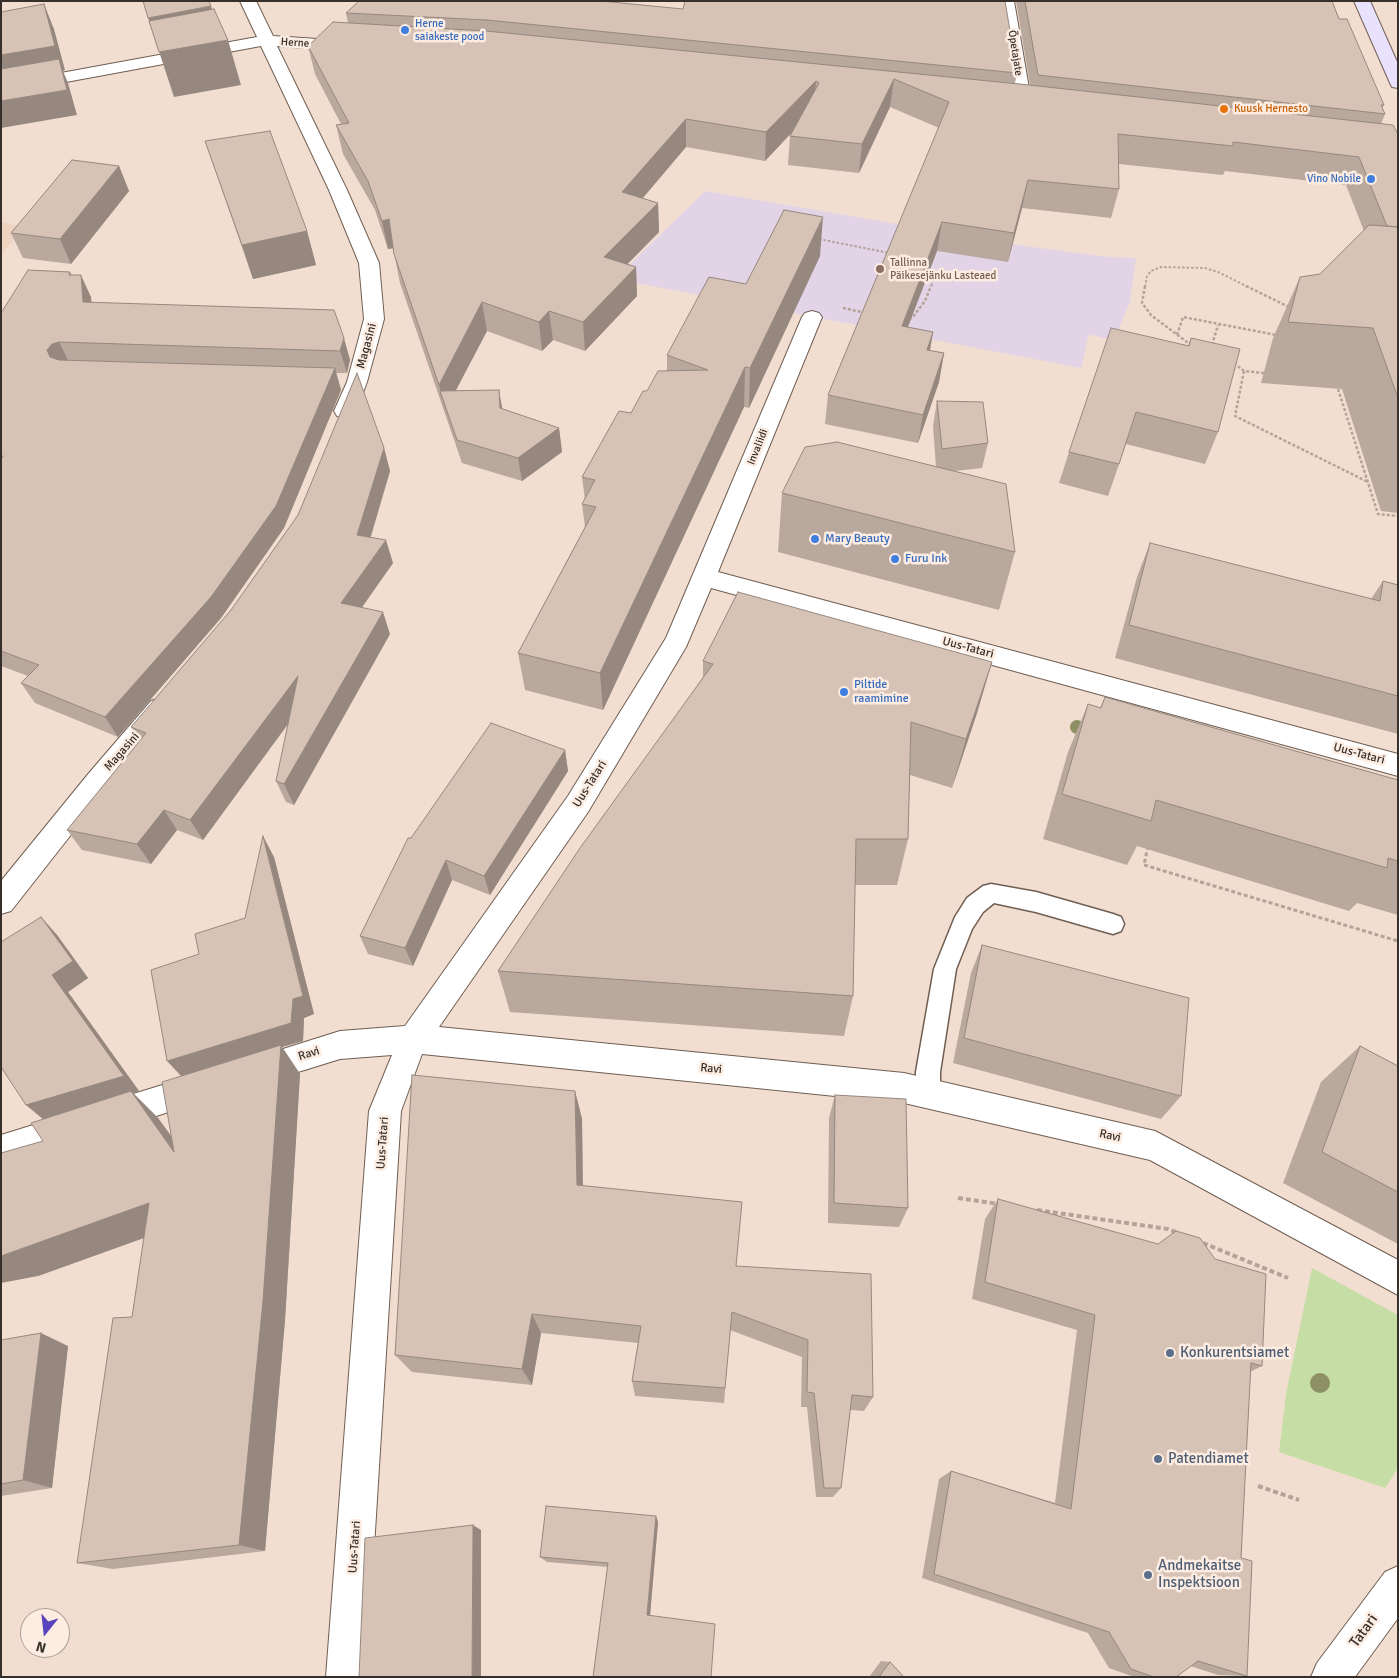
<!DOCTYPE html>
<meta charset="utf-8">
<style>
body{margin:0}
#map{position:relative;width:1399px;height:1678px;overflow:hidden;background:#f2ded0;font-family:Signika,sans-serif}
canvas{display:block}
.frame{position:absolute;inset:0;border:2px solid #37302a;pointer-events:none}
.north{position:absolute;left:20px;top:1608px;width:50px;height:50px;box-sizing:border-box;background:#fcece1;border:1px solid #ada198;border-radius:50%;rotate:196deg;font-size:14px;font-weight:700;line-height:20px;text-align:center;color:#37302a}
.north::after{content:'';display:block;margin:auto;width:18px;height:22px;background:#5944bc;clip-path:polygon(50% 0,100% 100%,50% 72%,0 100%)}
</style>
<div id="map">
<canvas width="1399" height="1678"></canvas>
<div class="frame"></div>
<div class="north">N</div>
</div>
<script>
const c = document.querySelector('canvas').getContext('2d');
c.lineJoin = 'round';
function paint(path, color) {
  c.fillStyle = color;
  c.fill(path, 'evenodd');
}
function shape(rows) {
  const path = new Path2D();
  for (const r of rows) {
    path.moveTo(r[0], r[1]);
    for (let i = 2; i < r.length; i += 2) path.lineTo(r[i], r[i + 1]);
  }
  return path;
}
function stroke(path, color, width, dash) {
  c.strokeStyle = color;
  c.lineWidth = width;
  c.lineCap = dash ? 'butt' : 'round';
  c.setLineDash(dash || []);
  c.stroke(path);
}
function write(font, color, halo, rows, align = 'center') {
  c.font = font + ' Signika,sans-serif';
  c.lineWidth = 5;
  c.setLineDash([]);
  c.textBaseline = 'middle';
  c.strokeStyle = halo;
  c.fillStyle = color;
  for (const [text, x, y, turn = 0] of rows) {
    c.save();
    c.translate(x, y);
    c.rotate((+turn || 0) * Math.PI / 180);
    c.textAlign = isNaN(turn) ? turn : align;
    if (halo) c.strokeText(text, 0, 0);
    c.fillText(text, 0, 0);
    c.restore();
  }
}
const built = shape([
 [1,222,25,227,1,255]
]);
const education = shape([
 [705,191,1025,246,1108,257,1136,258,1130,302,1114,341,1089,334,1081,368,615,279]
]);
const green = shape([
 [1312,1268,1398,1315,1398,1468,1385,1488,1279,1452,1286,1394]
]);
const pathFar3 = shape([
 [819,239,889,253],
 [928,268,931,269,933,281,931,287],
 [1145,287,1147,276,1151,271,1161,267,1205,268,1218,272,1248,287]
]);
const pathFar2 = shape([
 [1145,286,1142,303,1151,315,1187,342,1192,343],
 [1246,286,1289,307],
 [843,308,866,313],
 [909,318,912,318,925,301,931,286],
 [1177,335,1183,317,1276,335],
 [1212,345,1218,325],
 [1234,363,1244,371,1264,373],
 [1244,371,1235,416,1368,482],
 [1338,389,1378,514,1398,516]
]);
const pathFar1 = shape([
 [1148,846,1144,865,1398,941]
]);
const path = shape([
 [958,1198,999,1204],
 [1037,1210,1168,1229,1178,1233],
 [1203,1243,1288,1278],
 [1258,1486,1299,1500]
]);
const lane = shape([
 [991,884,1036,892,1113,914,1121,917,1124,924,1121,931,1113,934,1036,912,994,903,983,912,972,929,956,969,940,1072,940,1093,937,1101,928,1104,919,1101,916,1093,916,1072,934,969,955,917,967,898,983,886,991,884]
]);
const street = shape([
 [240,1,256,1,273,36,347,41,353,43,355,46,353,49,347,51,277,46,347,190,379,263,384,319,367,382,356,411,353,416,345,418,337,416,334,411,347,382,364,319,359,263,329,190,261,46,1,94,1,84,257,37,240,1],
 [998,1,1014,1,1032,106,1029,110,1023,111,1017,110,1014,106,998,1],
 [812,311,819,313,822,317,718,572,1398,754,1398,776,711,588,686,647,588,812,439,1027,904,1073,1155,1131,1398,1260,1398,1295,1150,1160,904,1103,422,1054,401,1111,366,1677,326,1677,369,1111,392,1055,340,1059,256,1085,245,1081,241,1071,245,1061,340,1031,405,1026,568,796,666,638,802,317,805,313,812,311],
 [160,698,169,701,173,708,169,715,107,789,11,911,1,914,1,881,89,773,151,701,160,698],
 [201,1073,212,1078,217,1088,212,1098,1,1166,1,1135,201,1073],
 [1398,1566,1398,1618,1355,1677,1311,1677,1317,1663,1385,1572,1398,1566]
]);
const secondary = shape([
 [1354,1,1370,1,1398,64,1398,88,1392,87,1390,83,1354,1]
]);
const trees = [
 [1077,727,7],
 [1320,1383,10]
];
const wall = shape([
 [359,1,1017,73,1015,83,1030,85,1016,1,1332,1,1339,19,1384,105,1382,108,1385,114,1381,124,1398,134,1398,513,1381,511,1342,389,1261,383,1273,338,1300,277,1320,274,1364,231,1346,185,1225,171,1223,175,1119,164,1119,189,1111,218,1022,208,1008,262,937,251,908,327,933,332,930,351,944,353,939,382,918,443,825,424,828,395,939,128,890,107,859,173,788,165,790,136,792,132,765,161,686,147,643,198,658,203,659,232,627,264,636,267,637,296,585,351,553,340,542,351,487,331,456,390,502,409,559,428,562,452,522,481,462,463,400,283,393,248,388,249,375,210,343,154,336,125,341,124,315,74,308,46,348,23,346,13],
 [205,141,307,231,316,265,253,279],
 [119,166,129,191,71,264,23,258,11,233],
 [820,256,749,408,744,407,603,710,525,690,518,653,585,527,582,504,585,500,582,477,647,391,667,370,667,355,746,284],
 [70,272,72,275,91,297,91,303,334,310,350,360,347,373,336,373,341,390,284,528,221,618,118,737,35,703,21,683,28,676,1,666,1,313],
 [1191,338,1218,432,1205,464,1126,444,1108,496,1059,483,1069,452,1188,346],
 [937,401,988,443,982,468,955,471,1015,552,999,610,778,552,782,493,936,467,933,426],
 [384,448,390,471,371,537,393,563,361,608,390,634,294,805,286,802,276,781,288,724,203,840,177,830,151,864,82,850,67,830,140,740,131,727],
 [1150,543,1371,599,1383,581,1398,585,1398,734,1115,658,1137,577],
 [703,661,992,662,977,713,952,788,910,775,908,839,897,885,855,885,853,996,844,1036,510,1012,498,971,703,677],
 [1105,697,1398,780,1398,915,1357,903,1349,911,1137,846,1127,865,1043,839,1068,752,1088,704,1100,708],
 [565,750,568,771,490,895,452,880,413,966,368,954,360,936],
 [274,857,314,1014,304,1018,303,1041,282,1047,300,1074,285,1320,265,1551,113,1569,77,1563,132,1317,144,1238,38,1276,43,1141,41,917,57,935,88,978,68,992,139,1091,133,1093,158,1118,172,1137,199,954,245,918],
 [982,945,1181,1096,1161,1119,953,1063,971,973],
 [1360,1046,1398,1066,1398,1244,1283,1183,1321,1082],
 [575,1091,582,1119,583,1186,736,1266,873,1397,864,1411,850,1410,841,1488,833,1497,816,1497,807,1407,801,1407,802,1357,730,1330,724,1403,635,1396,632,1381,638,1343,541,1333,532,1385,412,1372,395,1355],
 [835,1095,908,1208,899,1227,828,1223,829,1118],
 [998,1199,1262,1366,1250,1372,1241,1558,1247,1676,1218,1675,1190,1666,1176,1677,1134,1677,1109,1668,1088,1633,922,1578,939,1479,951,1471,1055,1503,1077,1330,972,1299,985,1219],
 [1,1340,68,1346,52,1488,1,1496],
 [656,1516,658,1522,650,1615,593,1677,608,1567,547,1562,540,1557],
 [881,1661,890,1662,904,1677,869,1677]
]);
const shadedWall = shape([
 [44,4,54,29,65,70,63,71,68,83,77,115,1,128,1,55],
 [211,6,222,41,228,40,241,85,174,97,148,18],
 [894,79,890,107,859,173,862,144],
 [816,81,814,109,765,161,766,132],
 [686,119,686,147,624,220,622,192],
 [119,166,129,191,71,264,60,239],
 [1028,180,1022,208,1008,262,1014,233],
 [658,203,659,232,606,286,604,257],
 [823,217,820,256,749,408,750,368],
 [389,219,395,248,388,249,382,221],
 [942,222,937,251,897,355,902,326],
 [307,231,316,265,253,279,242,245],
 [636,267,637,296,585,351,583,322],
 [81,275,91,297,94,325,83,302],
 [482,302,487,331,446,409,440,391,445,413,439,385],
 [549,311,553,340,542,351,539,322],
 [933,332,928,361,927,350],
 [344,338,350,360,347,373,340,351],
 [59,342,70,364,50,357,47,350,52,344],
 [944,353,939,382,918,443,923,415],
 [745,367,744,407,603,710,600,673],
 [335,368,341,390,284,528,221,618,118,737,105,717],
 [499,390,503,413,500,408],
 [559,428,562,452,522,481,518,458],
 [384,448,390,471,364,558,357,535],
 [386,540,393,563,349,626,341,603],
 [383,612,390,634,294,805,284,784],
 [992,662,977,713,952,788,966,739],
 [298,676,307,698,203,840,190,820],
 [565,750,568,771,490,895,484,876],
 [164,810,177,830,151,864,137,844],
 [263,836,274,857,314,1014,304,1018,303,1041,282,1047,300,1074,285,1320,265,1551,239,1545,182,1077,167,1061,291,1023],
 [446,860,452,880,413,966,405,948],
 [41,917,57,935,88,978,68,992,139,1091,133,1093,158,1118,200,1176,44,1120,26,1105,52,975],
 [575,1091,582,1119,583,1209,577,1185],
 [149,1203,177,1226,38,1276,1,1283,1,1256],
 [532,1314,541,1333,532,1385,522,1369],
 [41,1333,68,1346,52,1488,23,1480],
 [656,1516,658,1522,650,1616,647,1615],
 [473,1525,481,1530,481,1677,472,1677]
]);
const building = shape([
 [143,1,209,1,211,6,148,18,143,1],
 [359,1,601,1,683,9,685,1,1005,1,1017,73,487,20,346,13,359,1],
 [1025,1,1332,1,1339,19,1347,19,1384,105,1381,105,1385,114,1038,75,1025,1],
 [44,4,55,46,1,55,1,12,44,4],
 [214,9,228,40,159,52,149,21,214,9],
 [333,22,486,31,1029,85,1393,125,1398,134,1398,227,1387,226,1359,157,1233,142,1233,146,1118,134,1119,189,1028,180,1014,233,942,222,902,326,933,332,927,350,944,353,923,415,828,395,949,102,894,79,862,144,790,136,819,83,816,81,766,132,686,119,622,192,658,203,604,257,636,267,583,322,549,311,539,322,482,302,439,385,394,254,389,219,382,221,368,181,336,125,349,123,308,46,333,22],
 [59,59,67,90,1,101,1,69,59,59],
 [270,131,307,231,242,245,205,141,270,131],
 [72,160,119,166,60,239,11,233,72,160],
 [784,210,823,217,750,368,745,367,600,673,518,653,596,507,582,504,595,480,582,477,619,411,631,413,643,391,647,391,658,371,708,370,667,355,709,277,746,284,784,210],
 [1369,225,1398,227,1398,398,1373,328,1288,322,1300,277,1320,274,1369,225],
 [28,270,70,272,69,275,81,275,83,302,334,310,344,338,340,351,59,342,52,344,47,350,50,357,59,360,335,368,276,506,211,597,105,717,21,683,39,665,1,651,1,459,3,456,1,456,1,313,28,270],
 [1111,328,1189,346,1191,338,1240,349,1218,432,1136,412,1119,464,1069,452,1111,328],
 [357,373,384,448,357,535,386,540,341,603,383,612,284,784,276,781,298,676,190,820,164,810,137,844,67,830,146,733,131,727,231,610,298,515,357,373],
 [499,390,500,408,559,428,518,458,457,440,440,391,499,390],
 [937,401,983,402,988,443,942,449,937,401],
 [837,442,1006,484,1015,552,782,493,805,447,837,442],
 [1150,543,1380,601,1383,581,1398,585,1398,696,1129,625,1150,543],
 [738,592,992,662,966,739,911,722,908,839,856,839,853,996,498,971,580,848,713,664,703,661,738,592],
 [1105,697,1398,780,1398,861,1388,858,1387,868,1156,800,1151,821,1062,794,1088,704,1101,708,1105,697],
 [491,723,565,750,484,876,446,860,405,948,360,936,408,838,411,838,491,723],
 [263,836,303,996,293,999,291,1023,167,1061,151,970,199,954,195,934,245,918,263,836],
 [41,917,73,961,52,975,124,1076,26,1105,1,1067,1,942,41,917],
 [982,945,1189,998,1181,1096,964,1038,982,945],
 [281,1045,263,1301,239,1545,77,1563,113,1318,132,1317,149,1203,1,1256,1,1153,43,1141,31,1123,131,1091,174,1152,162,1082,281,1045],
 [1360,1046,1398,1066,1398,1192,1322,1152,1360,1046],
 [412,1075,575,1091,577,1185,742,1202,736,1266,871,1274,873,1397,852,1395,841,1488,824,1488,814,1393,807,1392,808,1340,732,1312,725,1388,632,1381,641,1326,532,1314,522,1369,395,1355,412,1075],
 [835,1095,906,1099,908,1208,834,1203,835,1095],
 [998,1199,1158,1244,1176,1231,1200,1238,1215,1259,1266,1274,1262,1366,1251,1363,1241,1558,1252,1561,1247,1676,1198,1661,1176,1677,1154,1677,1131,1669,1109,1632,934,1574,951,1471,1071,1509,1095,1315,985,1282,998,1199],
 [41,1333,23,1480,1,1484,1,1340,41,1333],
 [546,1506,656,1516,647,1615,715,1624,711,1677,593,1677,608,1563,540,1557,546,1506],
 [473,1525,472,1677,359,1677,365,1538,473,1525],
 [890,1662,904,1677,879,1677,890,1662]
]);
const markers = [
 [405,30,5,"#3f7fe0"],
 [1224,109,5,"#e8710a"],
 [1371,179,5,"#3f7fe0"],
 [880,269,5,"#8d6e63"],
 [815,539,5,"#3f7fe0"],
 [895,559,5,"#3f7fe0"],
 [844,692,5,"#3f7fe0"],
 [1170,1353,5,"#5c6f8a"],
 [1158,1459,5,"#5c6f8a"],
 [1148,1575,5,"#5c6f8a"]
];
const farShopnames = [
 ["Herne",415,24],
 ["saiakeste pood",415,37],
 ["Vino Nobile",1361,179,"right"]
];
const farStreetnames = [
 ["Herne",295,43,4],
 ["Õpetajate",1015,53,81],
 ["Invaliidi",758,447,-68]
];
const farFoodnames = [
 ["Kuusk Hernesto",1234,109]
];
const farEducationnames = [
 ["Tallinna",890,263],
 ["Päikesejänku Lasteaed",890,276]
];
const streetNames = [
 ["Magasini",367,346,-75],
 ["Uus-Tatari",968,648,15],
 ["Magasini",122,752,-49],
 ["Uus-Tatari",1359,754,15],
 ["Uus-Tatari",590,784,-58],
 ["Ravi",309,1054,-17],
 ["Ravi",711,1069,6],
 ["Ravi",1110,1136,13],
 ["Uus-Tatari",383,1143,-86],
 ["Uus-Tatari",355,1547,-86]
];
const shopNames = [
 ["Mary Beauty",825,539],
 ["Furu Ink",905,559],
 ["Piltide",854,685],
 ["raamimine",854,699]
];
const nearServicenames = [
 ["Konkurentsiamet",1180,1353],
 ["Patendiamet",1168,1459],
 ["Andmekaitse",1158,1566],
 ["Inspektsioon",1158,1583]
];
const nearStreetnames = [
 ["Tatari",1364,1631,-54]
];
paint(built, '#edd3c0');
paint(education, '#e2d3e6');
paint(green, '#c6dea5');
stroke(lane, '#6f5e52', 3);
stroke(street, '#6f5e52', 2);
stroke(secondary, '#6f5e52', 2);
stroke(pathFar3, '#b3a398', 2, [2.5, 2]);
stroke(pathFar2, '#b3a398', 2.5, [3, 2]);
stroke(pathFar1, '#b3a398', 3, [4, 2.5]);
stroke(path, '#b3a398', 4, [5, 3]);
paint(lane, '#fff');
paint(street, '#fff');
paint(secondary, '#e9e2fe');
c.fillStyle = '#8d9064';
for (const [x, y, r] of trees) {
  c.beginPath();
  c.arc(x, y, r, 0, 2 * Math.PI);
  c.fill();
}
paint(wall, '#b8a89d');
paint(shadedWall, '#96887f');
paint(building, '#d6c3b6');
stroke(building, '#96887f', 1);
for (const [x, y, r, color] of markers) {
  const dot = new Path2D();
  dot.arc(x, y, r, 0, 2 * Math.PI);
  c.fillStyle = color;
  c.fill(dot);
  stroke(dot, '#fcece1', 2);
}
write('11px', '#366cbe', '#fcece1', farShopnames, 'left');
write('11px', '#37302a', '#fcece1', farStreetnames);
write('11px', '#c56008', '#fcece1', farFoodnames, 'left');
write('11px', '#785e54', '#fcece1', farEducationnames, 'left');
write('12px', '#37302a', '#fcece1', streetNames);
write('12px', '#366cbe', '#fcece1', shopNames, 'left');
write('15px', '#4e5e75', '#fcece1', nearServicenames, 'left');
write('15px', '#37302a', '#fcece1', nearStreetnames);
</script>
